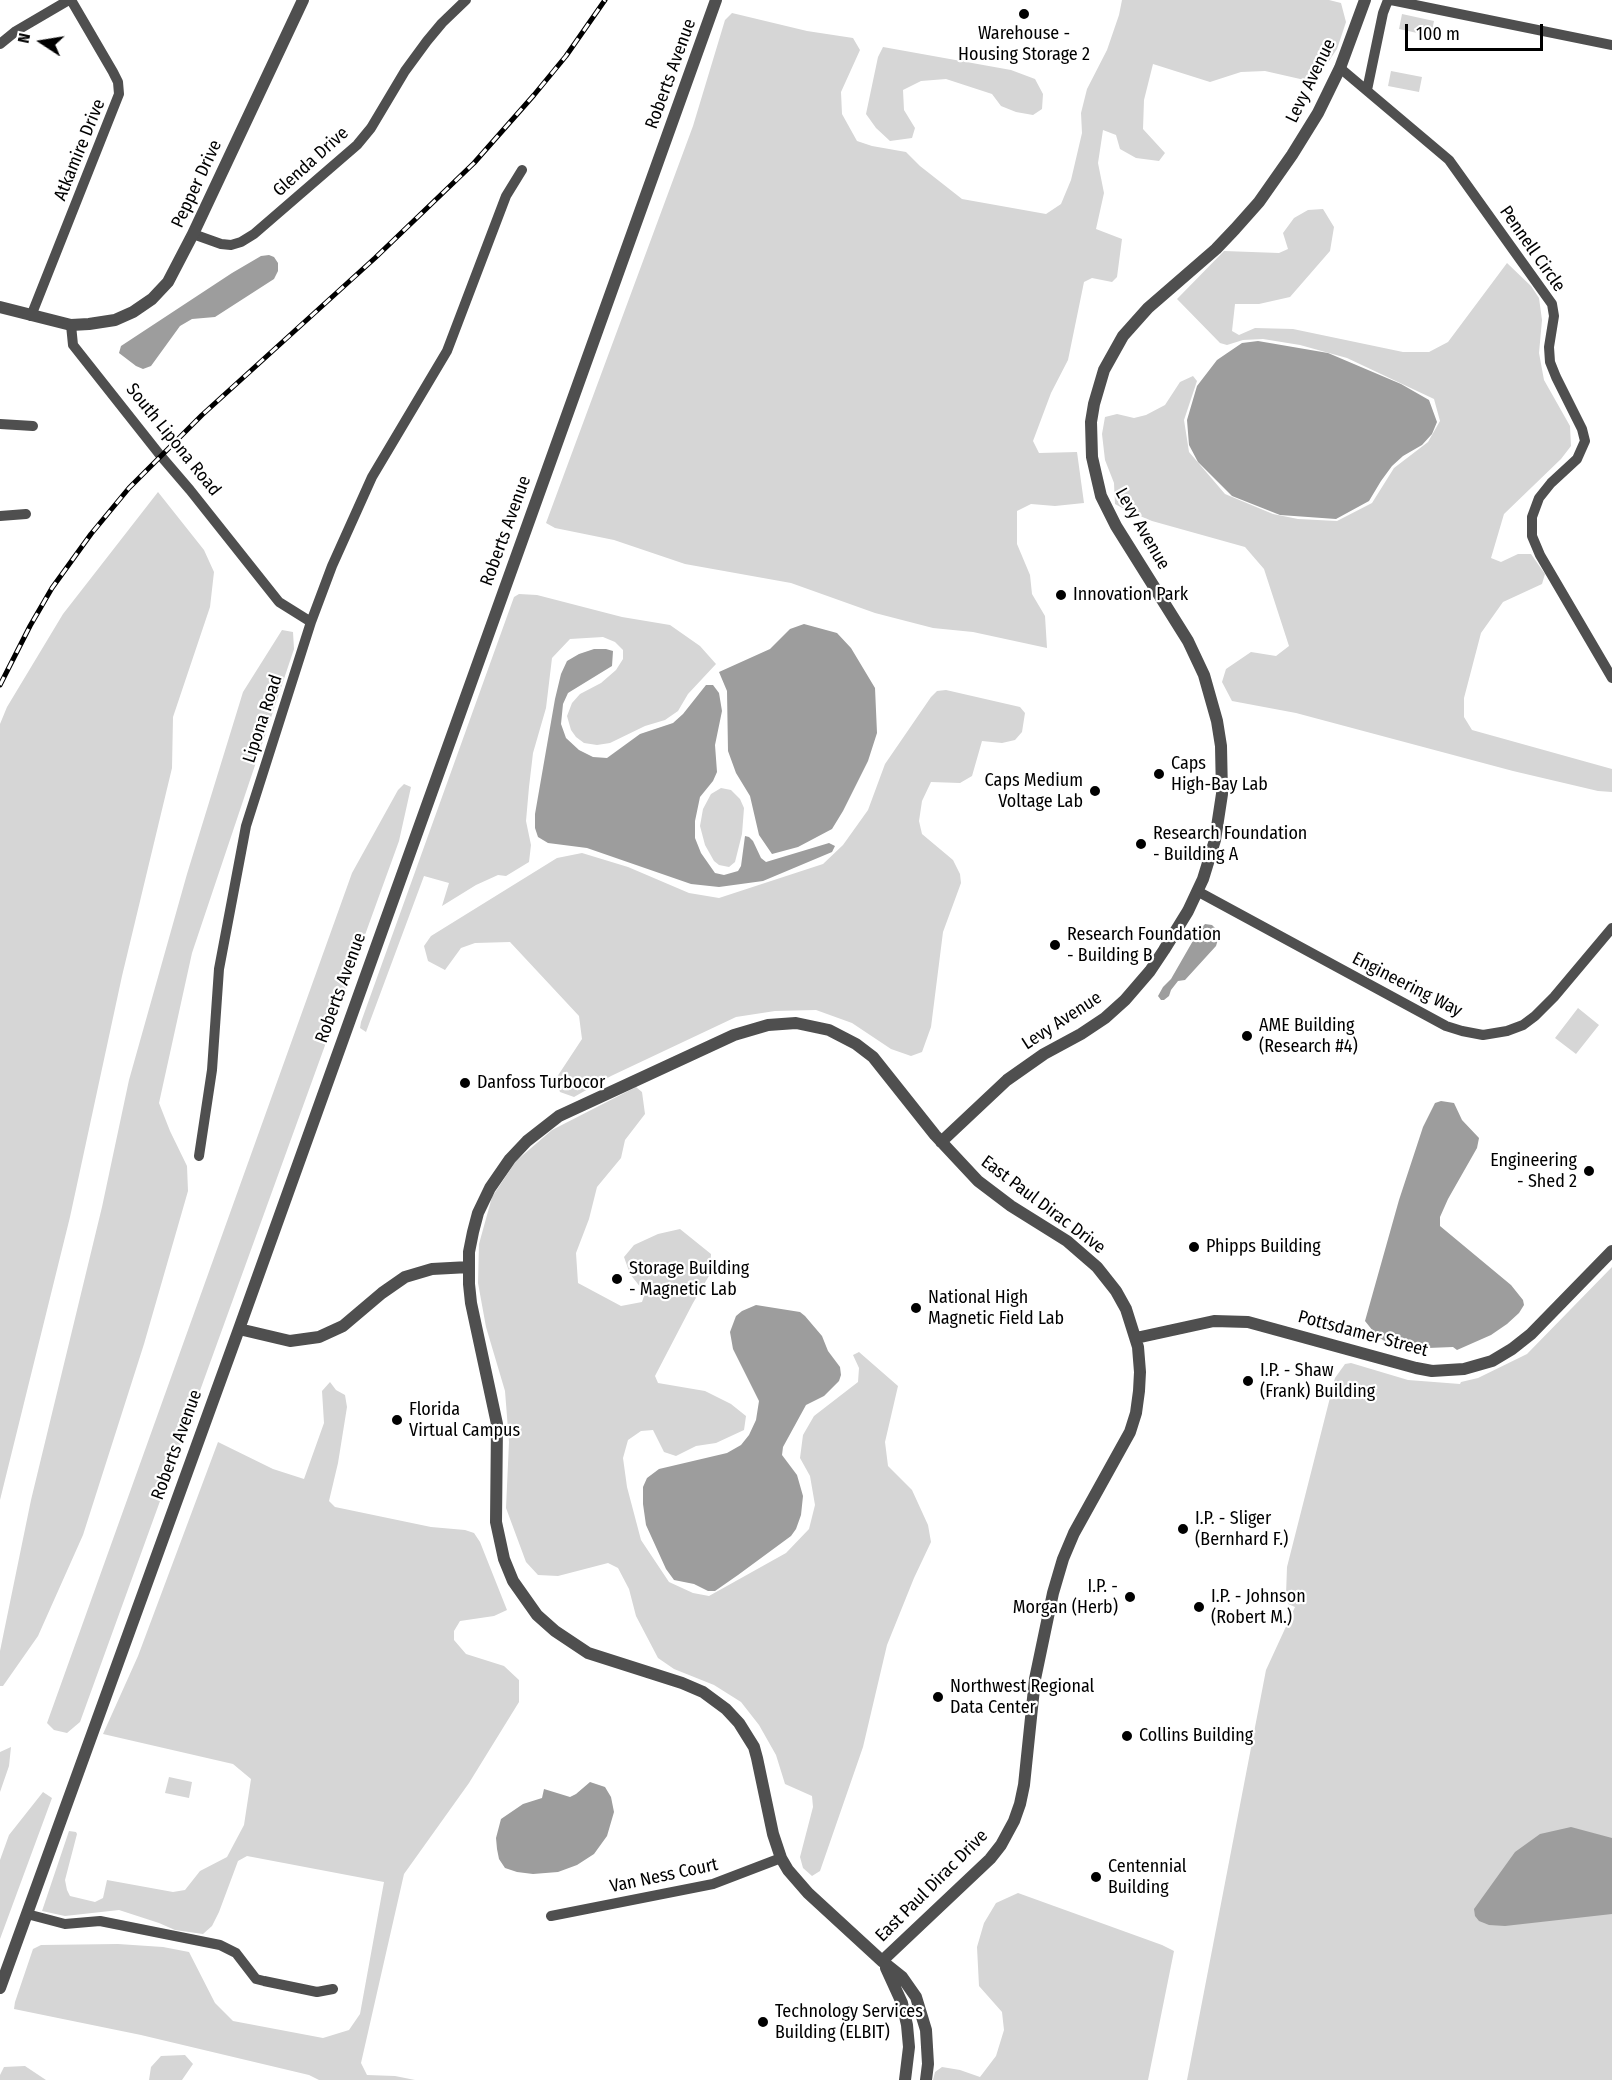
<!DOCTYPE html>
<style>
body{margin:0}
#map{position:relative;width:1612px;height:2080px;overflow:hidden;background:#fff;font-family:"Fira Sans Condensed",sans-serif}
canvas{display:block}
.north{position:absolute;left:12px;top:12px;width:60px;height:60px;-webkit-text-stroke:4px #fff;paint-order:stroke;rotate:282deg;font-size:16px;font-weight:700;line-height:24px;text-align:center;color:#000}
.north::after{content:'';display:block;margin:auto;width:21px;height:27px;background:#000;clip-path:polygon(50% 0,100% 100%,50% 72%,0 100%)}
.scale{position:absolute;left:1405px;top:24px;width:138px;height:27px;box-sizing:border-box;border:3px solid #000;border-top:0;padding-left:8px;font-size:18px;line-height:21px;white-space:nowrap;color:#000;-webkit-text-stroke:4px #fff;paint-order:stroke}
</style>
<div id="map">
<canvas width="1612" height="2080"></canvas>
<div class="north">N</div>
<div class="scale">100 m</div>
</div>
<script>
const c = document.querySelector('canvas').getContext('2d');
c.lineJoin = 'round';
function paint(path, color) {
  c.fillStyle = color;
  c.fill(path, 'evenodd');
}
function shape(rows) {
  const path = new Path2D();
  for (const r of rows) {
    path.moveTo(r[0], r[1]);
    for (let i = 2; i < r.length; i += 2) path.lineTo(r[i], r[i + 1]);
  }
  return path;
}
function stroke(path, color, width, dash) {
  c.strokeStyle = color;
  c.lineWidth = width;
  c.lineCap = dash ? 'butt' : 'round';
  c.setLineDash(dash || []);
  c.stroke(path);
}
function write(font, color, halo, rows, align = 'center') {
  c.font = font + ' "Fira Sans Condensed",sans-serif';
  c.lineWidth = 4.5;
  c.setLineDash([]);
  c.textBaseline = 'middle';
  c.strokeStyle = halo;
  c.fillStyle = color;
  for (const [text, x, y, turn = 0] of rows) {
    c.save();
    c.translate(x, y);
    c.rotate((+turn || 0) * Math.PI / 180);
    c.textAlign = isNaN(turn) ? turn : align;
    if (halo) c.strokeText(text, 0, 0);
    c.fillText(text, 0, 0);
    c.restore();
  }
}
const green = shape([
 [1122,0,1329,0,1341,3,1346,22,1337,49,1320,74,1309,81,1265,71,1241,72,1210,82,1153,64,1144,100,1143,129,1165,153,1159,161,1136,158,1120,149,1116,135,1103,130,1098,163,1104,193,1096,229,1122,239,1117,277,1112,282,1092,278,1084,282,1068,360,1051,393,1033,441,1039,453,1077,452,1084,503,1055,506,1031,504,1017,511,1017,544,1030,575,1032,594,1045,616,1047,648,973,632,933,628,875,613,791,583,685,564,614,540,555,528,546,523,693,126,725,20,732,13,807,31,853,38,860,50,841,92,842,114,857,141,872,146,906,152,920,166,962,199,1046,214,1061,204,1071,180,1082,133,1081,113,1087,89,1107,50,1119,15],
 [1402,14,1434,21,1431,36,1399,29],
 [883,47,1011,70,1035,79,1043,94,1042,109,1033,115,1016,112,1001,106,992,94,946,79,921,81,903,90,904,110,915,128,912,138,890,141,876,128,866,114,878,57],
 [1391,71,1422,77,1419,92,1388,86],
 [1323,209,1334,227,1330,251,1290,297,1259,304,1235,304,1232,331,1239,335,1255,328,1293,329,1403,352,1429,352,1448,342,1507,263,1531,286,1539,298,1542,320,1539,353,1544,380,1570,426,1571,446,1561,459,1504,514,1491,558,1501,562,1518,554,1531,554,1545,574,1542,584,1503,602,1481,633,1464,698,1464,717,1472,730,1612,769,1612,792,1598,791,1513,771,1296,713,1232,701,1222,682,1226,669,1251,652,1276,656,1289,646,1264,569,1245,547,1152,521,1128,511,1115,504,1114,483,1105,460,1102,434,1105,417,1117,414,1134,418,1146,415,1165,405,1180,382,1193,376,1197,381,1184,420,1189,452,1225,494,1273,514,1298,519,1337,521,1372,503,1394,468,1428,442,1440,421,1434,399,1347,358,1300,345,1263,339,1243,340,1227,345,1220,343,1177,299,1224,251,1279,253,1288,249,1283,233,1294,218,1308,210],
 [158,492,204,550,214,572,210,607,173,717,172,768,122,976,70,1217,0,1500,0,724,7,707,63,614],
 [519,594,537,595,622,617,670,625,700,646,716,664,688,694,678,711,665,720,645,726,610,743,597,745,584,743,576,737,571,730,567,716,572,703,580,694,601,683,616,670,623,659,623,650,615,642,603,637,570,639,552,658,546,708,533,753,529,787,526,821,531,845,529,862,506,876,498,875,476,885,442,906,449,883,424,876,366,1032,360,1028,361,1022,514,597],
 [282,630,293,632,294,649,192,953,159,1103,170,1131,187,1166,188,1191,144,1344,83,1535,38,1636,3,1686,0,1686,0,1651,31,1500,102,1207,129,1080,187,874,243,692],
 [946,690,1020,707,1025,713,1022,732,1015,740,1002,743,982,741,972,776,960,783,931,782,922,801,919,821,922,834,953,860,960,874,961,883,943,932,931,1027,922,1052,911,1056,891,1049,852,1023,816,1010,775,1011,736,1017,611,1076,574,1097,560,1092,555,1080,582,1039,579,1016,510,942,475,943,461,948,445,970,428,961,424,946,431,936,557,858,582,853,628,867,689,893,719,898,823,864,843,845,868,810,885,764,931,697,937,691],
 [404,784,411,787,399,841,80,1722,67,1733,54,1730,47,1723,352,873,398,790],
 [721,788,731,790,740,799,744,808,742,834,735,862,729,867,719,865,714,861,705,845,700,826,703,809,711,794],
 [1578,1008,1599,1025,1576,1054,1555,1038],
 [636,1087,642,1092,645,1114,625,1140,621,1158,597,1187,589,1219,576,1253,578,1283,621,1306,642,1302,645,1293,630,1274,624,1257,634,1245,658,1234,680,1229,711,1254,710,1274,693,1303,655,1376,658,1383,705,1391,731,1404,746,1416,744,1430,716,1443,696,1446,676,1456,664,1452,653,1430,641,1431,628,1440,623,1458,627,1487,641,1540,669,1582,693,1593,709,1596,786,1553,809,1529,815,1505,810,1476,800,1458,803,1435,814,1416,858,1382,859,1368,853,1355,859,1352,898,1386,885,1442,888,1466,912,1490,928,1525,931,1542,914,1578,887,1645,863,1747,820,1871,812,1876,803,1868,800,1857,813,1807,812,1796,785,1784,776,1755,759,1725,741,1702,714,1685,674,1669,658,1658,636,1616,629,1589,618,1568,608,1563,558,1576,538,1575,526,1562,506,1508,509,1442,505,1391,486,1327,478,1283,479,1244,492,1197,516,1161,552,1130],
 [1612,1267,1612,2080,1187,2080,1266,1670,1295,1607,1288,1604,1286,1595,1287,1567,1335,1378,1345,1364,1351,1363,1408,1380,1460,1384,1461,1382,1478,1378,1527,1354],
 [330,1382,336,1390,345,1395,347,1407,338,1463,329,1501,335,1507,431,1527,465,1530,474,1533,480,1542,507,1610,494,1616,460,1621,454,1631,454,1640,466,1654,504,1666,519,1680,519,1702,469,1783,404,1874,361,2063,367,2075,395,2076,415,2080,319,2080,309,2075,141,2035,14,2009,15,2002,33,1949,41,1945,118,1944,163,1947,189,1952,215,2003,233,2021,323,2038,349,2030,360,2014,384,1882,247,1856,238,1861,219,1912,212,1926,203,1934,175,1930,159,1923,119,1910,65,1916,42,1911,69,1831,76,1832,77,1834,65,1880,67,1890,70,1896,95,1902,103,1898,107,1880,173,1892,185,1890,200,1871,227,1857,244,1825,251,1779,233,1764,103,1734,138,1656,218,1442,273,1469,304,1479,324,1423,322,1391],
 [11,1747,9,1766,0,1792,0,1752],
 [169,1777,192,1782,189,1798,165,1793],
 [43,1792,52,1798,0,1939,0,1860,9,1835],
 [1018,1893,1162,1945,1174,1951,1148,2080,933,2080,935,2072,942,2067,960,2070,980,2077,996,2056,1004,2030,1002,2012,979,1986,977,1947,984,1923,996,1903],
 [185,2055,193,2064,182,2080,149,2080,151,2067,161,2056],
 [25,2066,46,2080,0,2080,0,2075,4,2067]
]);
const water = shape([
 [269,255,274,257,278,263,278,271,274,279,215,317,192,319,180,326,151,366,143,369,136,366,119,353,121,346,232,273,261,256],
 [1258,341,1328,353,1401,384,1429,400,1437,422,1432,434,1422,445,1403,456,1392,466,1381,481,1369,501,1336,519,1280,515,1232,496,1198,462,1189,445,1187,420,1197,386,1217,360,1242,343],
 [804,624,837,633,851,648,875,688,877,733,868,761,843,811,832,829,798,847,772,854,759,835,750,796,736,773,728,751,727,691,719,672,770,649,790,629],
 [594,649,606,649,613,651,612,666,568,693,563,704,561,724,566,738,579,750,593,757,607,758,640,734,673,723,683,714,706,685,713,685,719,693,722,711,715,745,717,772,713,781,700,797,695,821,695,838,701,853,715,873,724,875,738,871,741,866,745,836,749,837,753,841,761,858,766,862,829,843,835,846,832,852,763,881,719,887,691,884,587,848,548,843,538,837,535,828,535,814,555,699,561,674,567,661,579,654],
 [1205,924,1212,925,1220,933,1216,946,1185,980,1178,981,1171,990,1169,996,1164,1000,1161,1000,1158,996,1163,987,1171,979,1198,932],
 [1441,1101,1454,1103,1462,1120,1479,1138,1477,1148,1448,1199,1440,1217,1440,1226,1511,1285,1523,1300,1524,1305,1519,1313,1507,1324,1491,1335,1457,1350,1453,1347,1428,1348,1386,1342,1377,1336,1365,1321,1399,1200,1423,1127,1435,1103],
 [756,1305,800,1312,805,1316,822,1336,828,1351,840,1367,841,1375,839,1381,824,1396,806,1405,783,1447,782,1455,797,1475,803,1496,801,1515,796,1529,791,1536,738,1575,715,1591,708,1591,694,1584,674,1580,666,1569,646,1525,643,1504,643,1487,647,1478,659,1469,727,1453,741,1445,749,1435,756,1420,759,1401,733,1349,730,1332,736,1316,742,1311],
 [590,1782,605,1787,611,1797,614,1812,607,1836,594,1854,577,1865,558,1872,533,1874,517,1872,505,1868,499,1859,497,1849,496,1838,501,1819,523,1804,542,1798,544,1789,570,1797,576,1794],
 [1571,1827,1612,1838,1612,1914,1505,1926,1489,1925,1479,1921,1475,1916,1474,1909,1515,1852,1540,1834]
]);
const minor = shape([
 [1391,0,1612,45],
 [0,44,16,31,69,0],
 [1340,68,1449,160,1552,304,1554,316,1549,347,1550,362,1556,377,1582,429,1585,441,1577,459,1551,483,1539,498,1532,517,1532,536,1540,555,1612,678],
 [1367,90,1383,13,1388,0],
 [193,234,221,244,231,245,241,242,254,234,357,145,371,128,405,71,427,41,442,23,466,0],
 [31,316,119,94,118,82,113,72,71,0],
 [71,325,73,345,160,455,190,490,279,602,311,622],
 [0,424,33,426],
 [0,516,26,514],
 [1197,891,1446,1026,1462,1031,1483,1035,1507,1031,1523,1025,1535,1016,1554,997,1612,928],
 [199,1156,212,1070,219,969,246,826,311,622,332,566,372,477,447,351,506,196,522,170],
 [27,1914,65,1924,100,1921,220,1945,236,1953,256,1979,264,1981,317,1992,333,1989],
 [551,1916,713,1884,781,1858]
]);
const tertiary = shape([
 [0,307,71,325,89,324,115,320,133,312,152,299,168,282,193,234,303,0],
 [941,1142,1007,1080,1044,1054,1081,1034,1105,1018,1125,1000,1150,971,1164,950,1188,911,1203,879,1215,840,1222,794,1221,746,1217,721,1204,675,1188,641,1116,526,1101,496,1092,457,1091,422,1094,404,1104,370,1123,336,1148,308,1216,249,1235,229,1259,202,1292,155,1318,113,1340,68,1365,0],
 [239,1329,290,1341,319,1337,343,1326,382,1293,405,1277,432,1269,469,1267],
 [1136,1338,1214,1321,1248,1322,1416,1368,1432,1371,1464,1369,1492,1361,1512,1349,1531,1334,1612,1251],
 [882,1961,990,1859,1001,1845,1014,1821,1020,1804,1024,1785,1035,1679,1053,1593,1063,1559,1074,1533,1130,1432,1136,1413,1139,1391,1140,1372,1138,1347,1126,1309,1116,1291,1097,1267,1067,1241,1011,1206,978,1181,935,1135,873,1057,856,1044,829,1030,796,1023,768,1025,734,1035,559,1116,527,1141,510,1159,490,1188,478,1213,473,1232,469,1252,469,1284,471,1303,497,1424,496,1522,504,1559,513,1581,537,1615,555,1631,588,1653,682,1683,703,1692,726,1709,739,1723,754,1747,757,1758,773,1834,781,1858,788,1870,808,1893,882,1961,902,1977,916,1997,926,2030,928,2064,926,2080],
 [886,1968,902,2003,907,2025,909,2047,905,2080],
 [0,1988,239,1329,716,0]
]);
const rail = shape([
 [0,685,30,626,52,588,91,534,129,488,202,415,375,258,474,163,534,95,566,56,605,0]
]);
const markers = [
 [1024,14,6,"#000"],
 [1061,595,6,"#000"],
 [1159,774,6,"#000"],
 [1095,791,6,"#000"],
 [1141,844,6,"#000"],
 [1055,945,6,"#000"],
 [1247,1036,6,"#000"],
 [465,1083,6,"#000"],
 [1589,1171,6,"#000"],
 [1194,1247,6,"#000"],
 [617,1279,6,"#000"],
 [916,1308,6,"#000"],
 [1248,1381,6,"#000"],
 [397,1420,6,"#000"],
 [1183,1529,6,"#000"],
 [1130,1597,6,"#000"],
 [1199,1607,6,"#000"],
 [938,1697,6,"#000"],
 [1127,1736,6,"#000"],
 [1096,1877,6,"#000"],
 [763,2022,6,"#000"]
];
const poiNames = [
 ["Warehouse -",1024,34,"center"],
 ["Housing Storage 2",1024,55,"center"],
 ["Innovation Park",1073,595],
 ["Caps",1171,764],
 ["High-Bay Lab",1171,785],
 ["Caps Medium",1083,781,"right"],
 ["Voltage Lab",1083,802,"right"],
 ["Research Foundation",1153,834],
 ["- Building A",1153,855],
 ["Research Foundation",1067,935],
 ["- Building B",1067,956],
 ["AME Building",1259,1026],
 ["(Research #4)",1259,1047],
 ["Danfoss Turbocor",477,1083],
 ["Engineering",1577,1161,"right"],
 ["- Shed 2",1577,1182,"right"],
 ["Phipps Building",1206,1247],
 ["Storage Building",629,1269],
 ["- Magnetic Lab",629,1290],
 ["National High",928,1298],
 ["Magnetic Field Lab",928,1319],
 ["I.P. - Shaw",1260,1371],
 ["(Frank) Building",1260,1392],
 ["Florida",409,1410],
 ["Virtual Campus",409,1431],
 ["I.P. - Sliger",1195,1519],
 ["(Bernhard F.)",1195,1540],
 ["I.P. -",1118,1587,"right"],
 ["Morgan (Herb)",1118,1608,"right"],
 ["I.P. - Johnson",1211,1597],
 ["(Robert M.)",1211,1618],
 ["Northwest Regional",950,1687],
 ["Data Center",950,1708],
 ["Collins Building",1139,1736],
 ["Centennial",1108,1867],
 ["Building",1108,1888],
 ["Technology Services",775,2012],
 ["Building (ELBIT)",775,2033]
];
const streetNames = [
 ["Roberts Avenue",671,74,-70],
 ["Levy Avenue",1311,81,-64],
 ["Atkamire Drive",80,150,-68],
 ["Glenda Drive",311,162,-42],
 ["Pepper Drive",197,184,-65],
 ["Pennell Circle",1532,249,55],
 ["South Lipona Road",173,440,51],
 ["Levy Avenue",1142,529,60],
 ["Roberts Avenue",506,531,-70],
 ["Lipona Road",263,719,-72],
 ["Engineering Way",1407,985,27],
 ["Roberts Avenue",341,988,-70],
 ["Levy Avenue",1062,1021,-33],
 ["East Paul Dirac Drive",1043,1205,37],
 ["Pottsdamer Street",1363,1334,15],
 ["Roberts Avenue",177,1445,-70],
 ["Van Ness Court",664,1876,-12],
 ["East Paul Dirac Drive",932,1886,-45]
];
paint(green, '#d6d6d6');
paint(water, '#9d9d9d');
stroke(minor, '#4f4f4f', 10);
stroke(tertiary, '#4f4f4f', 12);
stroke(rail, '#000', 5);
stroke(rail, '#fff', 3, [9]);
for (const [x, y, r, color] of markers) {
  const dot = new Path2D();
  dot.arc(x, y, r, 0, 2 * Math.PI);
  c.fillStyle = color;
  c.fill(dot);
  stroke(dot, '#fff', 2);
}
write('18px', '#000', '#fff', poiNames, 'left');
write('18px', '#000', '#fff', streetNames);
</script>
